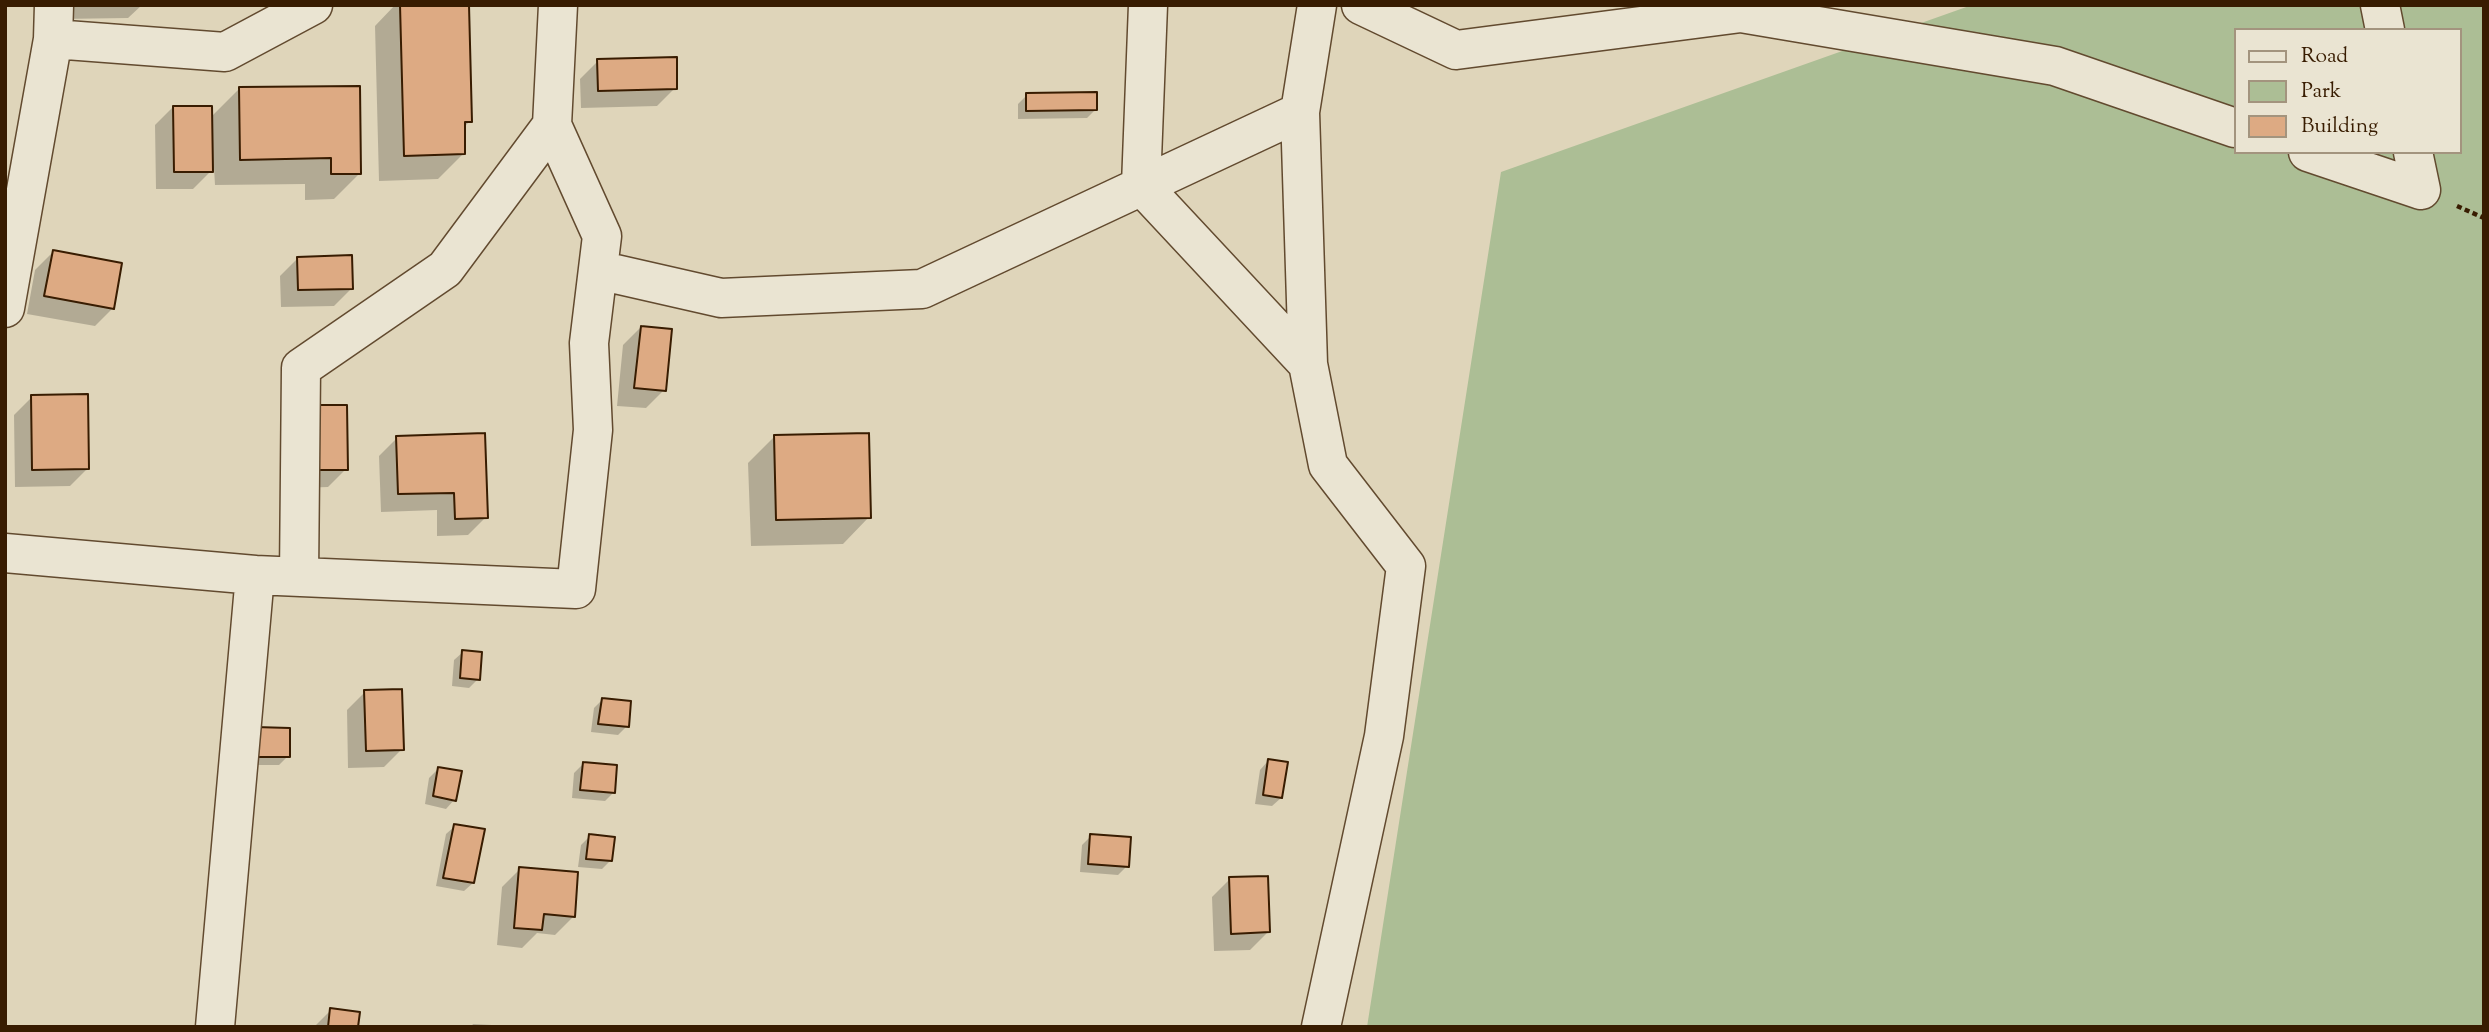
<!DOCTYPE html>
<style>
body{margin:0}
#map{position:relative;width:2489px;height:1032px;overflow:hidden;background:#dfd5ba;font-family:"Sorts Mill Goudy",serif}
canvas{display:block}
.frame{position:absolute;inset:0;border:7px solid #381c01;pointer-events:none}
.legend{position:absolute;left:2234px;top:28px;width:228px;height:126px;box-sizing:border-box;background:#eae4d2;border:2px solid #a3947e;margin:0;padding:9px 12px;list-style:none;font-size:21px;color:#381c01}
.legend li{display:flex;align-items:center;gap:14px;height:35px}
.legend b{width:35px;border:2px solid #a3947e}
</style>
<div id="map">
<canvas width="2489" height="1032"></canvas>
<div class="frame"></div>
<ul class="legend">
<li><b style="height:9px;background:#eae4d2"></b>Road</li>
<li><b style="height:19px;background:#acbe95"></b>Park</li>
<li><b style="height:19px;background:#ddaa83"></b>Building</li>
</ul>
</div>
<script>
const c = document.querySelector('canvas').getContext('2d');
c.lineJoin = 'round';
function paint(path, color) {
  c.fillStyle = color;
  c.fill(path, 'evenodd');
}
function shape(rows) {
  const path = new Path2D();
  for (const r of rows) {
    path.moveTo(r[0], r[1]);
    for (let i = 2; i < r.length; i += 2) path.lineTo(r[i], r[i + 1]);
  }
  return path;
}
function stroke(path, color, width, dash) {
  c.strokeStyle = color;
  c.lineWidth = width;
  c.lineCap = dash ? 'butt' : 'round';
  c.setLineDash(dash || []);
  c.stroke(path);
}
const green = shape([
 [1972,5,2484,5,2484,1027,1367,1027,1501,172],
 [2235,30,2459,30,2459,152,2235,152]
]);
const shadow = shape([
 [60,5,142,5,128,18,60,19],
 [395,5,467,5,470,121,463,128,464,153,438,179,379,181,375,26],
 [598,61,675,88,657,106,581,108,580,79],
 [240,88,360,173,334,199,305,200,305,184,215,185,214,168,193,189,156,189,155,125,173,107,210,118],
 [1027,95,1096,109,1087,118,1018,119,1018,104],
 [53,252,113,308,95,326,27,314,35,270],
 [298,258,352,288,334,306,281,307,280,276],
 [641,327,664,390,646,408,617,406,623,345],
 [32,397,88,468,70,486,15,487,14,415],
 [298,425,346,469,328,487,299,488],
 [774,437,869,517,843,544,751,546,748,463],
 [397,438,486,517,468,535,437,536,437,510,381,512,379,456],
 [463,652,478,679,469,688,452,686,454,660],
 [365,692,402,749,384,767,348,768,347,710],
 [602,700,627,726,618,735,591,732,594,708],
 [247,738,288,756,279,765,247,765],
 [1268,761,1281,798,1272,806,1255,804,1260,770],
 [583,764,614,792,605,801,572,798,574,773],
 [438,769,454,800,446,809,425,804,429,778],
 [455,826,473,883,464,891,436,886,446,834],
 [590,836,611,860,602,869,578,867,581,845],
 [1091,836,1127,866,1118,875,1080,872,1082,845],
 [520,869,573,917,555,935,537,933,522,948,497,945,502,887],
 [1230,879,1268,932,1250,950,1214,951,1212,897],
 [331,1010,357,1027,314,1027],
 [473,1024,492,1025,492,1027,471,1027]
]);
const building = shape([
 [400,5,469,5,472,122,465,122,465,154,404,156,400,5],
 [677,57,677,89,598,91,597,59,677,57],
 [360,86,361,174,331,174,331,158,240,160,239,87,360,86],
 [1097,92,1097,110,1026,111,1026,93,1097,92],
 [173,106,212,106,213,172,174,172,173,106],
 [53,250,122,263,114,309,44,296,53,250],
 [352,255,353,289,298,290,297,257,352,255],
 [641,326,672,329,666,391,634,388,641,326],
 [88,394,89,469,32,470,31,395,88,394],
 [315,405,347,405,348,470,316,470,315,405],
 [485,433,488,518,455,519,454,493,398,494,396,436,485,433],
 [869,433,871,518,776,520,774,435,869,433],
 [462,650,482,652,480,680,460,678,462,650],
 [402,689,404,750,366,751,364,690,402,689],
 [602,698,631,701,629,727,598,724,602,698],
 [255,727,290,728,290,757,255,757,255,727],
 [1268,759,1288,762,1282,798,1263,795,1268,759],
 [583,762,617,765,615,793,580,790,583,762],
 [438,767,462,771,456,801,433,796,438,767],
 [454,824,485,829,474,883,443,878,454,824],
 [589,834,615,837,612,861,586,859,589,834],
 [1090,834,1131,837,1129,867,1088,864,1090,834],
 [519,867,578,872,575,917,544,914,542,930,514,928,519,867],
 [1268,876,1270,932,1231,934,1229,877,1268,876],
 [330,1008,360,1012,358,1027,328,1027,330,1008]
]);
const path = shape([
 [2457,206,2484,218]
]);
const minor = shape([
 [1148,5,1141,185,1308,364,1328,465,1406,566,1384,736,1321,1027],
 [1361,5,1456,50,1741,13,2055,66,2235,128],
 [2380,5,2385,30],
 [53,39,225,52,313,5],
 [2308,152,2421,190],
 [2413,152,2421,190],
 [598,270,721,298,922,289,1300,112],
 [5,308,53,39,54,5],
 [1308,364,1300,112,1317,5],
 [5,553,255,575,576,589,593,430,589,343,602,236,552,125,558,5],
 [299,577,301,368,445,269,552,125],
 [215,1027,255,575]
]);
paint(green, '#acbe95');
paint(shadow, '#0003');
paint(building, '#ddaa83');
stroke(building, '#381c01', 2);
stroke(minor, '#624a2f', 41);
stroke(path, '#381c01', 4.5, [5, 3.5]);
stroke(minor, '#eae4d2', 38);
</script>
